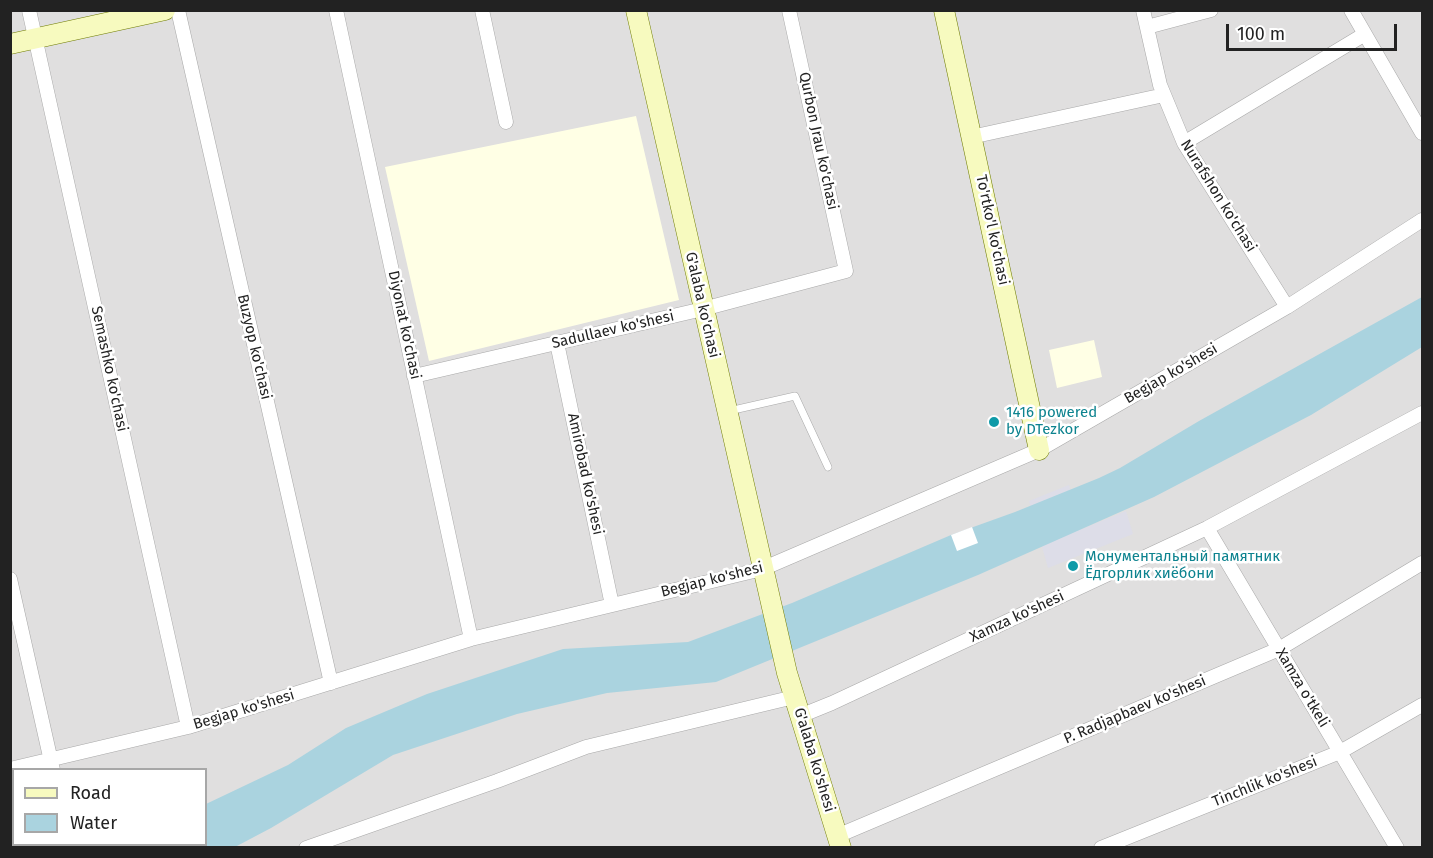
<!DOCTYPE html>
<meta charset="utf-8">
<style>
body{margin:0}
#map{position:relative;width:1433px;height:858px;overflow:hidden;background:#f2efe9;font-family:"Fira Sans",sans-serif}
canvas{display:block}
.frame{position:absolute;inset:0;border:12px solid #222;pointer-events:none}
.legend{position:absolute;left:12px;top:768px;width:195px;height:78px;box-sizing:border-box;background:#fff;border:2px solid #a7a7a7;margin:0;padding:8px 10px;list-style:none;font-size:18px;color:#222}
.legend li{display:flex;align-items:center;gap:12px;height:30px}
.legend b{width:30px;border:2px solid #a7a7a7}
.scale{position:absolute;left:1226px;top:24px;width:171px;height:27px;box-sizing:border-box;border:3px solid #222;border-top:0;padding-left:8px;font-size:18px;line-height:21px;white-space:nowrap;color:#222;-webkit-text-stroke:4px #fff;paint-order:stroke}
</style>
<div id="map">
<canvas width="1433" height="858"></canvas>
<div class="frame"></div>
<ul class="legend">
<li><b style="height:8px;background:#f7fabf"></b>Road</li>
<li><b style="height:16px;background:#aad3df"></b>Water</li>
</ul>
<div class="scale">100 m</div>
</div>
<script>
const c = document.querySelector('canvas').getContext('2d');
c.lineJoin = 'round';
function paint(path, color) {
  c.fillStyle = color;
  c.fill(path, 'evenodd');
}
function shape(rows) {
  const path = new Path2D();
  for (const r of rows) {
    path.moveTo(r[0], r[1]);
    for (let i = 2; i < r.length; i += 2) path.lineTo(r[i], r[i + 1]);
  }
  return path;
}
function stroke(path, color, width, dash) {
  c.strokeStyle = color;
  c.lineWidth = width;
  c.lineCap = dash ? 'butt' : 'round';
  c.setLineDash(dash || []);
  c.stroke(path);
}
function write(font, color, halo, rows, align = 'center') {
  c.font = font + ' "Fira Sans",sans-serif';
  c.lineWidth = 5;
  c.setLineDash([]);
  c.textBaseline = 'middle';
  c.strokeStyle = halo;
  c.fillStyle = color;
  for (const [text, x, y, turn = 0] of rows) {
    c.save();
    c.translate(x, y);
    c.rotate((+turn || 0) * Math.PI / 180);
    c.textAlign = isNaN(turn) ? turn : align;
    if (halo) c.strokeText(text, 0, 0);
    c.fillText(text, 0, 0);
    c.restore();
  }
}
const residential = shape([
 [10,11,1422,11,1422,847,11,847],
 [14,770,206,770,206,844,14,844]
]);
const education = shape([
 [636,116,679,300,429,361,385,167],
 [1094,340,1102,377,1057,388,1049,350]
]);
const plaza = shape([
 [1069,485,1082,529,1126,511,1133,534,1048,568,1029,501]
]);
const water = shape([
 [1422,297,1422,347,1311,415,1154,497,978,575,716,682,607,693,517,714,393,755,271,828,235,847,111,848,117,844,206,844,206,804,288,765,346,728,427,694,563,649,688,642,792,603,951,535,1015,512,1099,478,1120,468,1199,421]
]);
const pier = shape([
 [972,527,978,543,957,551,951,535]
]);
const lane = shape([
 [729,411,795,396,828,467]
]);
const street = shape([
 [29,10,188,727],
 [178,10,331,683],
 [336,10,471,639],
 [482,10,506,122],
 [1143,10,1160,85,1184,143,1287,307],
 [1351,10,1422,133],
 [1147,27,1211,10],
 [971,137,1164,95],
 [1184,143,1365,34],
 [557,343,612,605],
 [414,376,703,309,846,271,789,10],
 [1207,528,1397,848],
 [10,579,53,770],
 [800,716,832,703,1207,528,1422,413],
 [10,769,188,727,471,639,762,569,1039,450,1287,307,1422,220],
 [837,836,1279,649,1422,563],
 [70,844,71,848],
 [306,848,497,781,586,747,794,697],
 [1101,848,1340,752,1422,705]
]);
const secondary = shape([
 [636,10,787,673,841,848],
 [944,10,1039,450],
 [10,44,165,10]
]);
const markers = [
 [994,422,6,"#0f9aa8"],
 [1073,566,6,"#0f9aa8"]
];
const streetNames = [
 ["Qurbon Jrau ko'chasi",818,141,78],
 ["Nurafshon ko'chasi",1218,196,58],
 ["To'rtko'l ko'chasi",992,230,78],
 ["G'alaba ko'chasi",702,305,77],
 ["Diyonat ko'chasi",404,325,78],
 ["Sadullaev ko'shesi",613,330,-13],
 ["Buzyop ko'chasi",254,347,77],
 ["Semashko ko'chasi",109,369,78],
 ["Begjap ko'shesi",1171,374,-30],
 ["Amirobad ko'shesi",585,474,78],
 ["Begjap ko'shesi",712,580,-14],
 ["Xamza ko'shesi",1017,617,-25],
 ["Xamza o'tkeli",1302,688,59],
 ["Begjap ko'shesi",244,710,-17],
 ["P. Radjapbaev ko'shesi",1135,710,-23],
 ["G'alaba ko'shesi",814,760,73],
 ["Tinchlik ko'shesi",1265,782,-22]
];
const cultureNames = [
 ["1416 powered",1006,413],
 ["by DTezkor",1006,430],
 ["Монументальный памятник",1085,557],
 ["Ёдгорлик хиёбони",1085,574]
];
paint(residential, '#e0dfdf');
paint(education, '#ffffe5');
paint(plaza, '#dddde8');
paint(water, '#aad3df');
paint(pier, '#fff');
stroke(lane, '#a9a9a9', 8);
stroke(street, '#a9a9a9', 15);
stroke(secondary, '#707d05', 21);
stroke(lane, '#fff', 7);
stroke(street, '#fff', 14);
stroke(secondary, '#f7fabf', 20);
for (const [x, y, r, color] of markers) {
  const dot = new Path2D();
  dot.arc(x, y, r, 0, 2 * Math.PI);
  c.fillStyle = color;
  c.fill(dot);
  stroke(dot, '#fff', 2);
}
write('15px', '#222', '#fff', streetNames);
write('15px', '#0d838f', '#fff', cultureNames, 'left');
</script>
